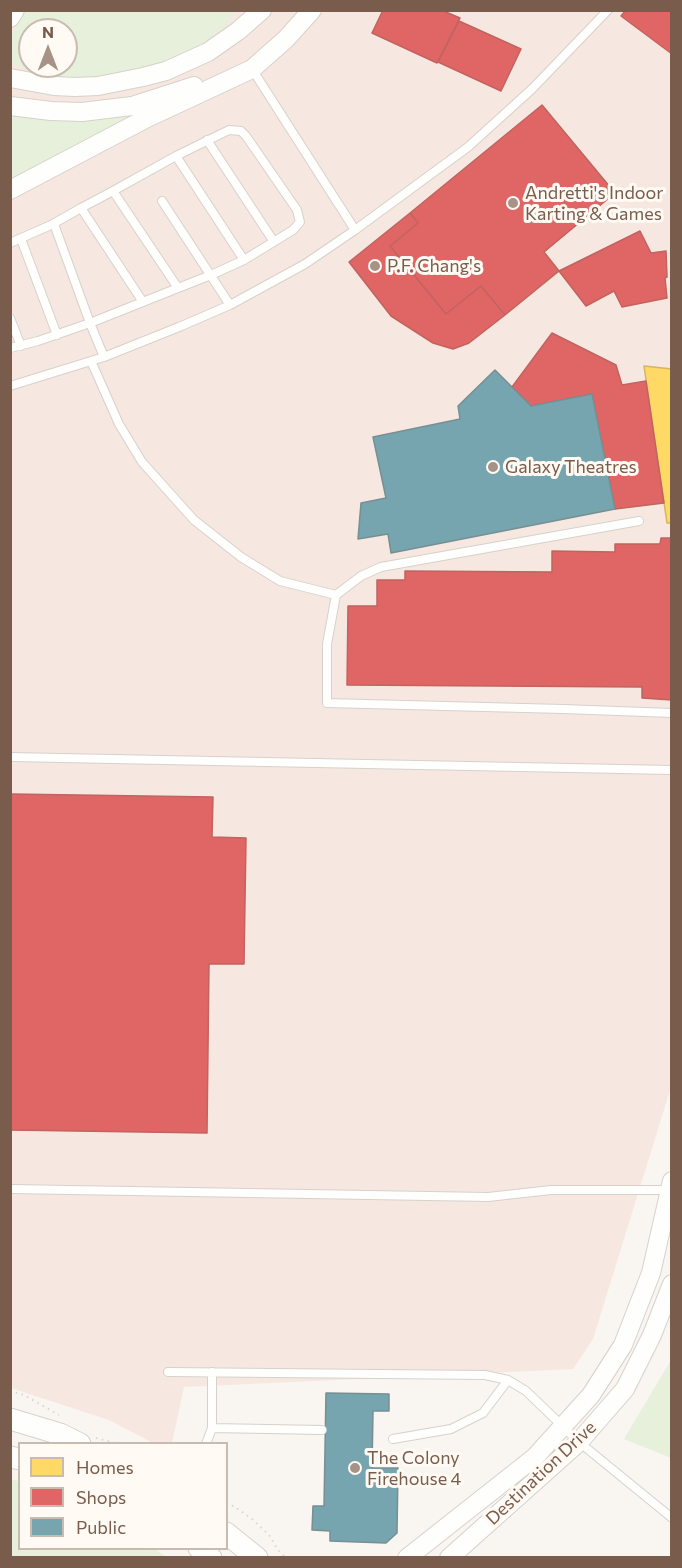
<!DOCTYPE html>
<style>
body{margin:0}
#map{position:relative;width:682px;height:1568px;overflow:hidden;background:#f9f5f0;font-family:Commissioner,sans-serif}
canvas{display:block}
.frame{position:absolute;inset:0;border:12px solid #7a5c4d;pointer-events:none}
.legend{position:absolute;left:18px;top:1442px;width:210px;height:108px;box-sizing:border-box;background:#fffaf3;border:2px solid #cabbb1;margin:0;padding:8px 10px;list-style:none;font-size:18px;color:#7a5c4d}
.legend li{display:flex;align-items:center;gap:12px;height:30px}
.legend b{width:30px;border:2px solid #cabbb1}
.north{position:absolute;left:18px;top:18px;width:60px;height:60px;box-sizing:border-box;background:#fffaf3;border:2px solid #cabbb1;border-radius:50%;rotate:0deg;font-size:16px;font-weight:700;line-height:24px;text-align:center;color:#7a5c4d}
.north::after{content:'';display:block;margin:auto;width:21px;height:27px;background:#a69286;clip-path:polygon(50% 0,100% 100%,50% 72%,0 100%)}
</style>
<div id="map">
<canvas width="682" height="1568"></canvas>
<div class="frame"></div>
<ul class="legend">
<li><b style="height:16px;background:#ffd966"></b>Homes</li>
<li><b style="height:16px;background:#e06666"></b>Shops</li>
<li><b style="height:16px;background:#76a5af"></b>Public</li>
</ul>
<div class="north">N</div>
</div>
<script>
const c = document.querySelector('canvas').getContext('2d');
c.lineJoin = 'round';
function paint(path, color) {
  c.fillStyle = color;
  c.fill(path, 'evenodd');
}
function shape(rows) {
  const path = new Path2D();
  for (const r of rows) {
    path.moveTo(r[0], r[1]);
    for (let i = 2; i < r.length; i += 2) path.lineTo(r[i], r[i + 1]);
  }
  return path;
}
function stroke(path, color, width, dash) {
  c.strokeStyle = color;
  c.lineWidth = width;
  c.lineCap = dash ? 'butt' : 'round';
  c.setLineDash(dash || []);
  c.stroke(path);
}
function write(font, color, halo, rows, align = 'center') {
  c.font = font + ' Commissioner,sans-serif';
  c.lineWidth = 6;
  c.setLineDash([]);
  c.textBaseline = 'middle';
  c.strokeStyle = halo;
  c.fillStyle = color;
  for (const [text, x, y, turn = 0] of rows) {
    c.save();
    c.translate(x, y);
    c.rotate((+turn || 0) * Math.PI / 180);
    c.textAlign = isNaN(turn) ? turn : align;
    if (halo) c.strokeText(text, 0, 0);
    c.fillText(text, 0, 0);
    c.restore();
  }
}
const commercial = shape([
 [11,11,671,11,671,1087,593,1339,573,1369,184,1387,172,1443,153,1443,109,1420,11,1388],
 [30,30,66,30,66,66,30,66]
]);
const green = shape([
 [24,11,236,11,224,27,197,47,157,64,99,77,57,77,57,73,32,69,11,64,11,36],
 [30,30,66,30,66,66,30,66],
 [128,114,132,123,11,185,11,115,36,120,84,121],
 [671,1360,671,1458,624,1439],
 [10,1479,19,1481,20,1548,155,1549,166,1557,11,1557]
]);
const homes = shape([
 [644,366,672,369,672,523,667,523,644,366]
]);
const shops = shape([
 [383,10,441,10,460,18,437,63,372,33,383,10],
 [626,10,672,10,672,54,621,16,626,10],
 [459,21,521,49,501,91,438,62,459,21],
 [542,105,615,193,544,252,559,271,505,315,481,286,446,314,390,246,418,223,410,213,542,105],
 [410,213,418,223,390,246,446,314,481,286,505,315,469,343,453,349,433,343,391,316,349,262,410,213],
 [640,231,651,253,666,251,667,277,665,278,667,298,622,307,614,291,586,306,559,271,640,231],
 [552,333,616,365,622,385,646,381,664,503,615,509,592,394,531,406,512,387,552,333],
 [661,538,672,538,672,700,642,698,642,687,347,685,348,606,377,606,377,580,405,580,405,571,552,572,552,551,615,552,615,544,660,544,661,538],
 [10,794,213,797,212,837,246,838,244,964,209,964,207,1133,10,1130,10,794]
]);
const public = shape([
 [495,370,531,406,592,394,615,509,391,553,388,534,358,539,361,503,386,498,373,437,460,419,458,406,495,370],
 [326,1393,389,1394,389,1411,373,1411,372,1468,398,1468,397,1533,386,1543,330,1541,330,1531,312,1530,313,1506,324,1506,326,1393]
]);
const path = shape([
 [10,1391,24,1395,59,1415],
 [96,1438,119,1444],
 [226,1504,233,1506,251,1518,269,1535,278,1550,286,1558]
]);
const service = shape([
 [252,69,355,230],
 [207,140,274,242],
 [176,156,244,260],
 [162,201,230,305],
 [81,208,143,302],
 [54,224,90,323,178,288],
 [21,239,57,335],
 [10,243,51,225,81,208,113,191,176,156,229,130,241,131,246,136,297,210,300,222,293,230,244,260,211,275,178,288,113,191],
 [10,318,21,346],
 [10,348,38,341,90,323,104,357],
 [91,361,119,424,142,462,194,520,241,557,280,581,336,595],
 [10,386,104,357,179,327,230,305,305,264,355,230,468,147,532,89,608,10],
 [639,521,381,567,361,576,336,595,327,644,327,703,563,709,672,713],
 [10,757,672,770],
 [10,1189,488,1197,551,1190,668,1190],
 [168,1372,485,1375,508,1380,526,1391,579,1442,672,1518],
 [212,1428,322,1430],
 [393,1439,451,1429,483,1413,508,1380],
 [206,1444,212,1428,212,1372]
]);
const tertiary = shape([
 [10,18,15,10],
 [10,78,54,86,75,87,98,86,143,77,166,71,208,52,238,31,262,10],
 [10,106,51,111,82,112,132,106,194,86],
 [10,190,147,118,252,69,286,39,312,10],
 [407,1558,535,1457,591,1395,623,1345,651,1273,672,1181],
 [449,1558,579,1442,625,1389,652,1335,672,1284]
]);
const secondary = shape([
 [10,1419,60,1434,80,1444],
 [10,1457,20,1459],
 [226,1533,257,1558],
 [199,1548,211,1558]
]);
const markers = [
 [513,203,6,"#a69286"],
 [375,266,6,"#a69286"],
 [493,467,6,"#a69286"],
 [355,1468,6,"#a69286"]
];
const poiNames = [
 ["Andretti's Indoor",525,193],
 ["Karting & Games",525,214],
 ["P.F. Chang's",387,266],
 ["Galaxy Theatres",505,467],
 ["The Colony",367,1458],
 ["Firehouse 4",367,1479]
];
const streetNames = [
 ["Destination Drive",541,1473,-43]
];
paint(commercial, '#f6e8e1');
paint(green, '#e7f0db');
paint(homes, '#ffd966');
stroke(homes, '#d7b45e', 1.5);
paint(shops, '#e06666');
stroke(shops, '#c1635e', 1.5);
paint(public, '#76a5af');
stroke(public, '#778f92', 1.5);
stroke(service, '#d7d1cb', 10);
stroke(tertiary, '#d7d1cb', 20);
stroke(secondary, '#d9d2cb', 23);
stroke(path, '#dcd5d0', 2, [1.5, 4.5]);
stroke(service, '#fefefd', 8);
stroke(tertiary, '#fefefd', 18);
stroke(secondary, '#fefefd', 21);
for (const [x, y, r, color] of markers) {
  const dot = new Path2D();
  dot.arc(x, y, r, 0, 2 * Math.PI);
  c.fillStyle = color;
  c.fill(dot);
  stroke(dot, '#fffaf3', 2);
}
write('18px', '#7a5c4d', '#fffaf3', poiNames, 'left');
write('18px', '#7a5c4d', '#fffaf3', streetNames);
</script>
